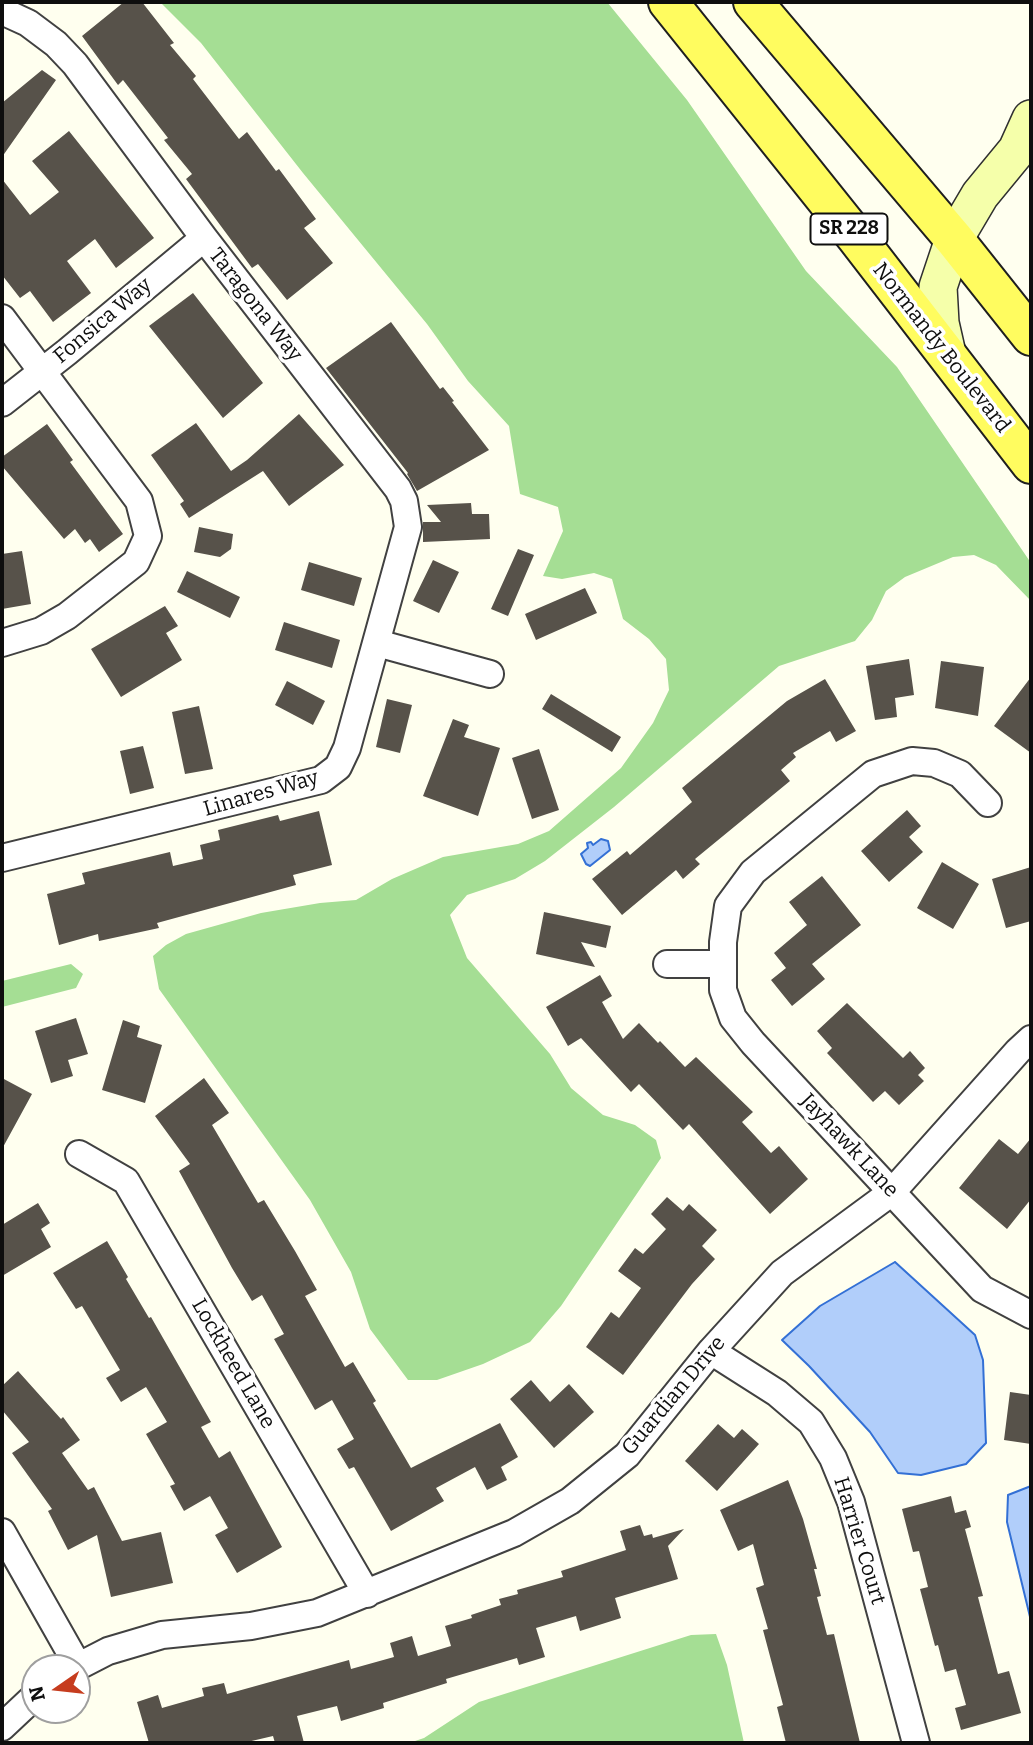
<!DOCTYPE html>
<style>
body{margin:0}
#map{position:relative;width:1033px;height:1745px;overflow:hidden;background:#ffffef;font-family:Bitter,serif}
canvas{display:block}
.frame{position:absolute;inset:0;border:4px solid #0e0e0e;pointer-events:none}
.north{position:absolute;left:21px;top:1654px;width:70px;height:70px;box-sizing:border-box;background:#fff;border:2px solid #9f9f9f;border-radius:50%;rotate:256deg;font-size:19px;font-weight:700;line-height:28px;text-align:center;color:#0e0e0e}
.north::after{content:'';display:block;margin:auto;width:24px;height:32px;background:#c63c1e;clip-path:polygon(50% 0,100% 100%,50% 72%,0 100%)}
</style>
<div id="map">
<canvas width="1033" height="1745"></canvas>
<div class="frame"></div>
<div class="north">N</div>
</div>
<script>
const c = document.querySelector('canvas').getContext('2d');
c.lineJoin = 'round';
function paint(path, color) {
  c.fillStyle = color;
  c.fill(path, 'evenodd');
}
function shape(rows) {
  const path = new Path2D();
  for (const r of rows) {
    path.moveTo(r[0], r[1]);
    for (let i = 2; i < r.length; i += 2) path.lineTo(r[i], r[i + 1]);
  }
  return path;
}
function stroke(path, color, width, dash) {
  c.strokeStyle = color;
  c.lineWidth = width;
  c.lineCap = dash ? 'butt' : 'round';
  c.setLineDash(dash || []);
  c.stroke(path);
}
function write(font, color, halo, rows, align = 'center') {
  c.font = font + ' Bitter,serif';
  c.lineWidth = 7;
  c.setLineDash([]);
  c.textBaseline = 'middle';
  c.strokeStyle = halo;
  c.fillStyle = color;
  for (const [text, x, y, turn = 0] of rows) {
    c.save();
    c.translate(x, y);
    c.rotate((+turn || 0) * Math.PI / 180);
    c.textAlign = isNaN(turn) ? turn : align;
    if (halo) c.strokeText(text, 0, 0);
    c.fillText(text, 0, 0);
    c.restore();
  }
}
const forest = shape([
 [160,2,607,2,687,100,806,271,897,367,1031,563,1031,601,996,565,974,555,953,557,905,577,886,591,872,620,855,641,779,666,614,807,545,861,515,879,467,895,450,915,467,958,550,1054,571,1088,603,1115,635,1125,656,1140,661,1158,561,1306,530,1342,483,1364,437,1380,408,1380,370,1329,351,1272,310,1200,159,989,153,956,166,945,186,934,261,913,320,903,356,900,392,879,443,857,518,844,549,831,621,768,653,723,669,690,666,659,649,639,623,619,612,579,594,573,562,579,543,576,563,531,558,507,520,494,509,426,468,381,427,324,303,173,201,43],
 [71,964,83,974,76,988,2,1007,2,981],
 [716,1634,727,1665,744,1743,409,1743,424,1738,479,1702,691,1635]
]);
const water = shape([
 [601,839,608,841,610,850,590,866,586,864,581,854,588,848,587,843,591,842,593,845,601,839],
 [895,1262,975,1335,983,1360,986,1443,966,1464,921,1475,898,1473,870,1432,809,1366,782,1340,820,1306,895,1262],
 [1031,1486,1031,1621,1007,1522,1008,1495,1031,1486]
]);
const building = shape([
 [124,2,142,2,174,43,170,45,196,76,193,79,239,139,247,132,276,171,279,169,316,219,304,228,333,263,287,300,258,264,252,268,186,179,192,174,164,140,168,138,123,80,118,85,82,36],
 [42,70,56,80,2,157,2,103],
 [69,131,154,238,116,268,95,239,67,261,91,293,53,322,30,291,20,298,2,275,2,179,30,215,59,192,32,161],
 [193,293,263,383,223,418,149,326],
 [391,322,440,389,443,387,454,401,452,402,489,450,417,491,407,474,408,473,326,368],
 [299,414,344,465,289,506,263,471,189,518,180,504,184,501,151,455,196,423,231,471,247,460],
 [47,424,73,460,70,462,123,534,99,552,90,539,85,543,75,529,64,539,2,466,2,457],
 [471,503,472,514,489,514,490,539,423,542,423,522,441,522,427,505],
 [199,527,233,534,231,549,220,557,194,552],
 [518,549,534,555,508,616,491,609],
 [22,551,31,604,2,609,2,554],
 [433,560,459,572,439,613,413,601],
 [309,562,362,578,354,606,301,590],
 [187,571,240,597,230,618,177,592],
 [585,588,597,613,536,640,525,614],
 [165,606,178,626,166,633,182,660,121,697,91,649],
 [284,622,340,640,332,668,275,650],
 [909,659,914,695,895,698,897,717,875,720,866,666],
 [941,661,984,667,978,716,935,708],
 [1031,677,1031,753,994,726],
 [825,679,856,731,836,742,830,731,793,753,796,757,781,770,790,781,695,859,700,864,683,879,676,870,622,915,592,879,627,851,630,855,692,802,682,788,787,701],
 [287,681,325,701,313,725,275,705],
 [551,694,621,737,612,752,542,709],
 [387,699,412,705,400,753,376,747],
 [199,706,213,769,185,774,172,712],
 [453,719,469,725,464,737,500,748,478,816,423,796],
 [143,746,154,788,130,794,120,751],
 [539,749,559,810,532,819,512,758],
 [907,810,921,826,909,837,923,852,889,882,861,851],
 [319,811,332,865,293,875,296,885,157,923,159,928,99,941,98,934,59,945,47,894,85,884,82,873,170,852,173,866,203,859,200,845,220,840,218,830,278,815,280,821],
 [942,862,979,884,953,929,917,908],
 [1031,867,1031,921,1006,928,992,879],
 [822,876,861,925,812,964,825,979,792,1006,771,980,786,968,774,953,807,925,789,902],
 [544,912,611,926,606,948,581,942,595,967,536,954],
 [600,975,612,996,602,1002,623,1039,639,1023,658,1043,660,1041,685,1067,696,1057,753,1112,742,1122,771,1153,779,1146,808,1179,770,1214,689,1124,683,1130,639,1084,631,1092,581,1038,568,1046,546,1007],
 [847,1003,903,1058,910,1051,925,1068,918,1075,924,1081,899,1105,885,1091,873,1102,827,1053,832,1048,817,1031],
 [76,1018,88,1054,68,1060,73,1076,51,1083,35,1031],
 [123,1020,140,1026,137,1037,162,1045,145,1103,102,1090],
 [2,1078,32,1094,2,1149],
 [204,1078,229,1113,212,1125,258,1203,264,1200,295,1251,317,1290,305,1296,345,1367,353,1362,376,1401,373,1403,411,1468,500,1423,518,1457,501,1467,507,1480,487,1490,475,1467,436,1488,444,1501,391,1531,354,1467,349,1469,337,1449,354,1439,332,1400,315,1410,274,1339,284,1334,262,1295,252,1301,232,1268,179,1171,190,1164,155,1116],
 [1031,1138,1031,1199,1007,1229,959,1188,999,1139,1018,1154],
 [667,1197,683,1211,689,1204,717,1230,702,1246,715,1259,692,1284,623,1375,586,1347,611,1312,619,1318,641,1288,618,1271,635,1248,643,1254,666,1229,651,1214],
 [38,1203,50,1223,41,1229,51,1247,2,1276,2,1225],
 [107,1241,128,1277,126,1279,149,1318,151,1317,211,1422,201,1427,219,1458,230,1451,282,1547,237,1573,215,1535,228,1528,210,1496,184,1511,170,1486,175,1484,146,1434,167,1422,146,1387,121,1402,106,1378,120,1370,82,1306,76,1309,53,1273],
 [18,1371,61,1419,63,1417,80,1440,62,1453,88,1490,94,1487,122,1541,161,1532,173,1583,111,1597,97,1535,68,1550,48,1511,52,1509,12,1453,29,1442,2,1410,2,1386],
 [531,1380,550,1402,569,1384,594,1412,554,1448,510,1399],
 [1010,1392,1031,1395,1031,1444,1004,1440],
 [718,1424,734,1438,742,1429,759,1444,717,1491,685,1461],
 [788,1480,803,1519,817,1569,814,1569,821,1596,817,1597,827,1635,834,1634,860,1743,786,1743,777,1707,783,1705,763,1630,768,1629,756,1588,764,1585,753,1544,738,1551,720,1510],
 [951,1496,955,1513,966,1510,971,1527,965,1529,983,1596,978,1597,998,1674,1009,1671,1021,1713,961,1730,955,1708,966,1705,956,1669,945,1672,938,1645,935,1646,920,1589,928,1587,919,1551,913,1552,902,1509],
 [640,1525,644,1536,652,1534,653,1538,684,1529,668,1546,678,1579,615,1598,621,1618,580,1631,576,1616,536,1628,545,1657,519,1665,517,1658,446,1679,447,1683,383,1703,384,1708,341,1721,337,1706,297,1716,304,1743,275,1743,273,1736,243,1743,149,1743,137,1702,158,1695,162,1708,204,1696,202,1688,224,1683,227,1694,349,1660,351,1669,394,1657,390,1643,412,1636,418,1656,451,1646,445,1626,472,1618,471,1615,501,1605,499,1599,518,1594,517,1590,563,1577,561,1571,626,1550,620,1531]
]);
const street = shape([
 [2,11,28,23,56,44,75,64,204,238,398,489,404,501,408,527,347,748,338,767,321,780,2,858],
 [2,318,139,501,148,536,136,562,67,616,41,631,2,643],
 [2,403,67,352,204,238],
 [377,643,490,674],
 [988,803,960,774,934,763,912,761,873,774,753,872,728,906,723,942,723,990,733,1018,753,1043,982,1289,1031,1315],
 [667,964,722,964],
 [79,1154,126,1181,367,1594],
 [711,1351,777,1393,811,1422,833,1458,851,1502,916,1743],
 [2,1532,78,1666],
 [75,1668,108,1651,162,1635,251,1626,317,1613,514,1533,570,1501,627,1455,711,1351,782,1273,892,1192,1018,1051,1031,1039],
 [2,1727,35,1696]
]);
const secondary = shape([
 [947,354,940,323,938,287,954,239,980,195,1017,150,1031,119]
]);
const primary = shape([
 [668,2,856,237,1031,464],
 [753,2,954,239,1031,336]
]);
const shields = [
 [849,229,77]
];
const shieldNames = [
 ["SR 228",849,229]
];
const streetNames = [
 ["Taragona Way",255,305,52],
 ["Fonsica Way",103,321,-40],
 ["Normandy Boulevard",941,348,52],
 ["Linares Way",261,794,-16],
 ["Jayhawk Lane",849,1146,47],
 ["Lockheed Lane",233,1364,60],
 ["Guardian Drive",674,1396,-50],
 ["Harrier Court",859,1541,73]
];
paint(forest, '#a5de94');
paint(water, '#b1cefa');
stroke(water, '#3370d5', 2);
paint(building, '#57524a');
stroke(street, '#414141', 30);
stroke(secondary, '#303030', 40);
stroke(primary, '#1f1f1f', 42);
stroke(street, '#fff', 26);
stroke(secondary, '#f5ffaa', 37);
stroke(primary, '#fffc5f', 38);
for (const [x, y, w] of shields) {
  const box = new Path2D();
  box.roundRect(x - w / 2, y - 15.5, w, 31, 5);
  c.fillStyle = '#fff';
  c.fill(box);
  stroke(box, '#0e0e0e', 2);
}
write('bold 19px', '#0e0e0e', null, shieldNames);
write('21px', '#0e0e0e', '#fff', streetNames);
</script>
